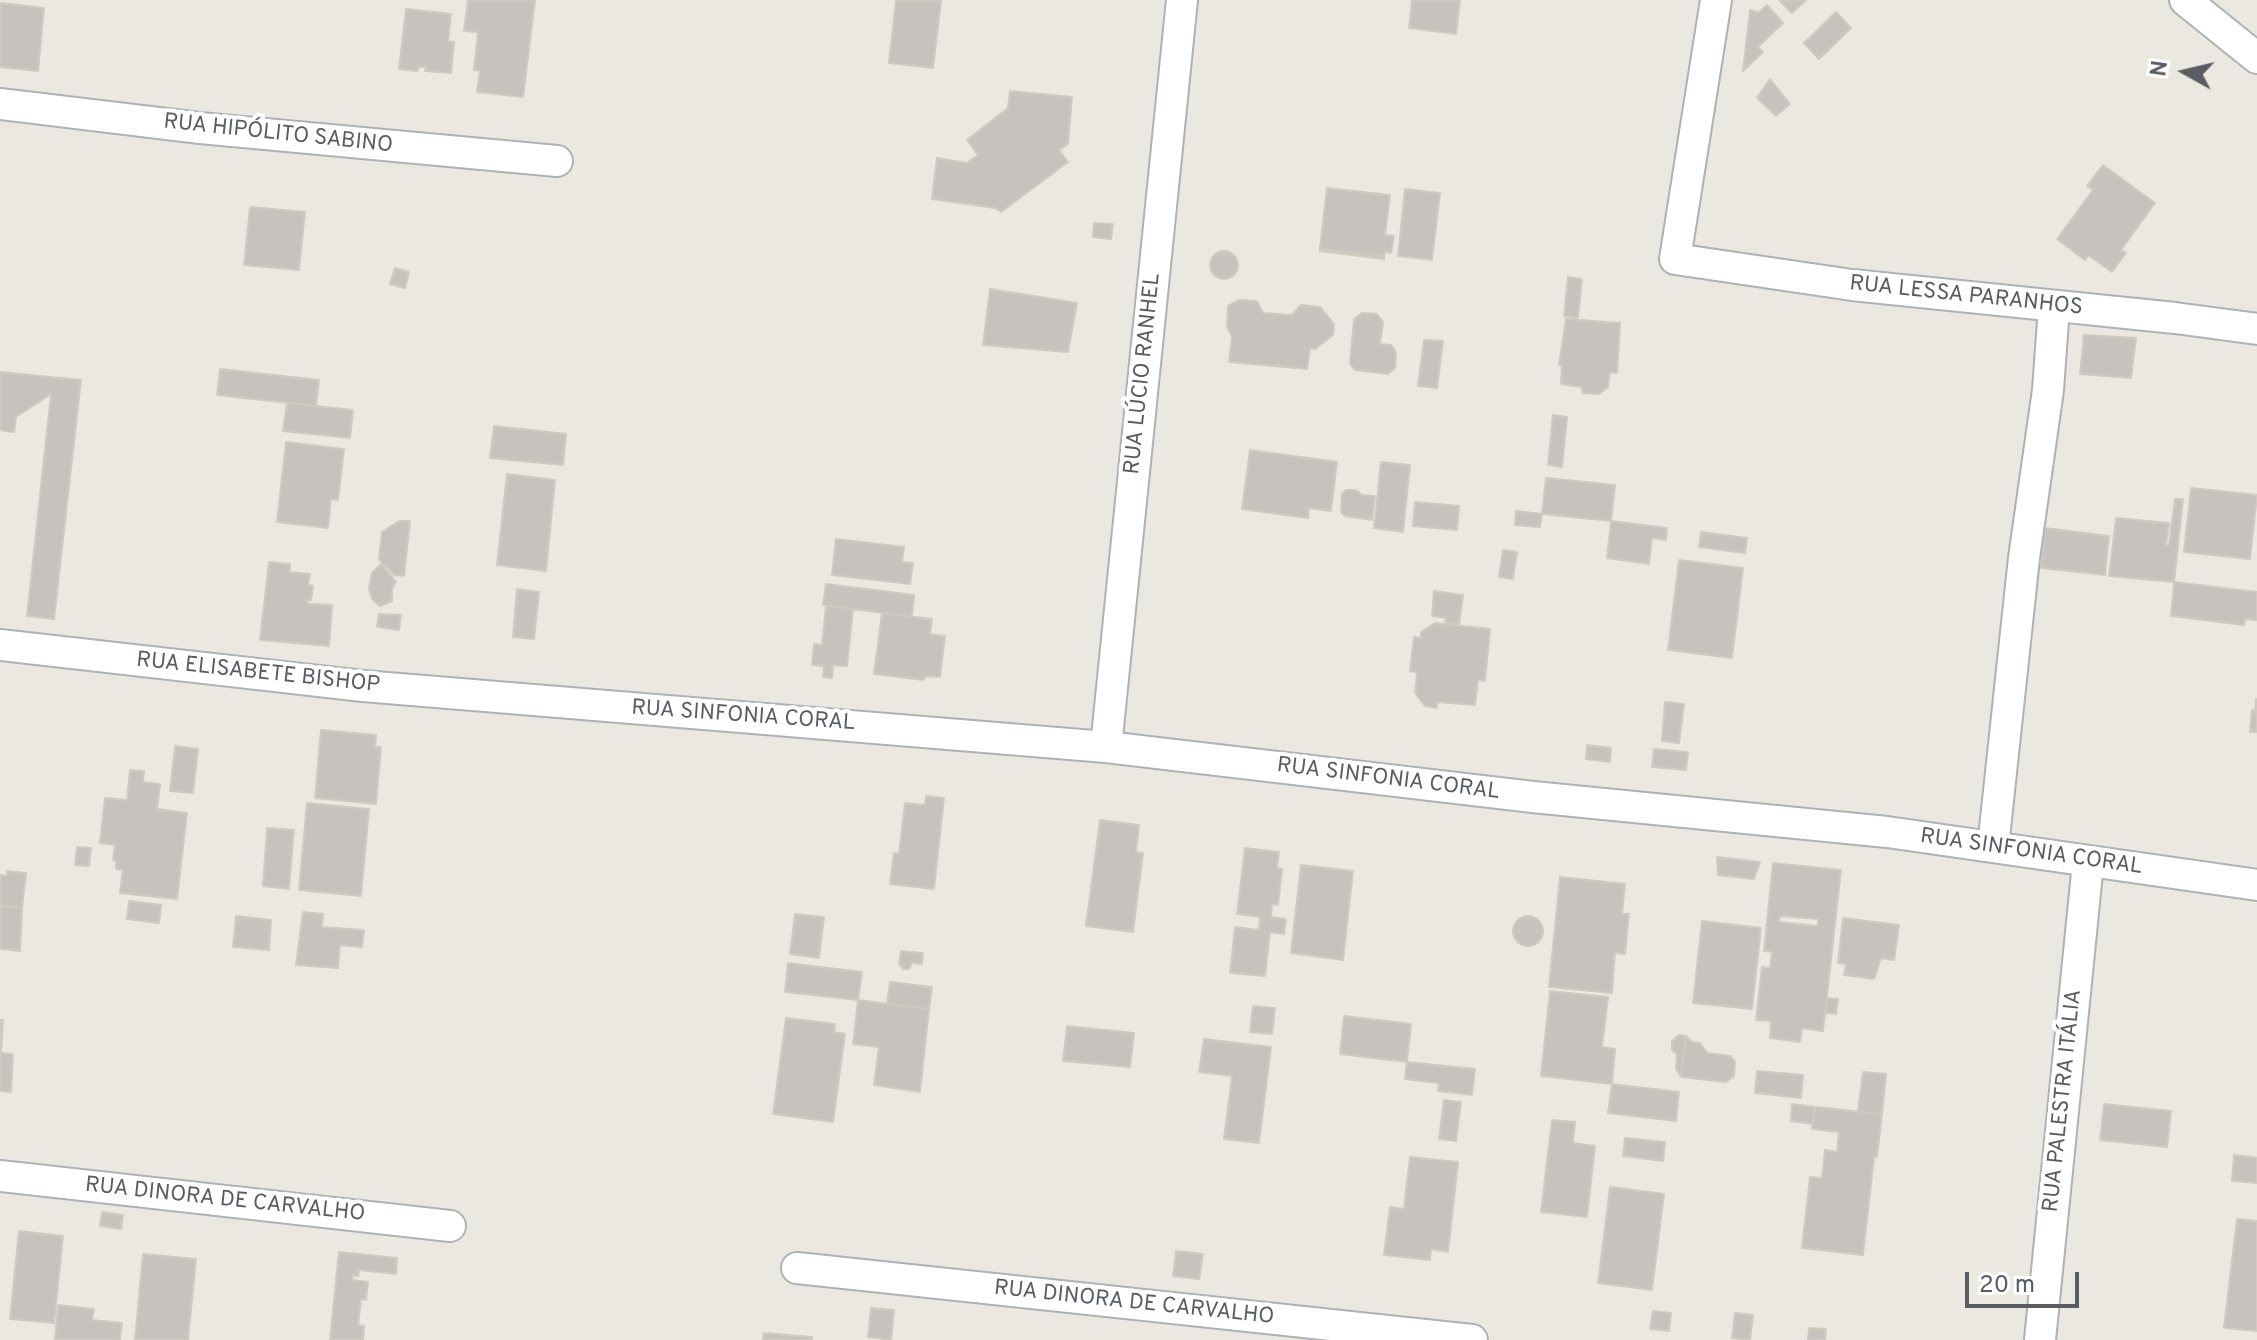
<!DOCTYPE html>
<meta charset="utf-8">
<style>
body{margin:0}
#map{position:relative;width:2257px;height:1340px;overflow:hidden;background:#ebe8e1;font-family:Overpass,sans-serif}
canvas{display:block}
.north{position:absolute;left:2145px;top:32px;width:80px;height:80px;-webkit-text-stroke:6px #fff;paint-order:stroke;rotate:278deg;font-size:22px;font-weight:700;line-height:32px;text-align:center;color:#595d61}
.north::after{content:'';display:block;margin:auto;width:28px;height:36px;background:#595d61;clip-path:polygon(50% 0,100% 100%,50% 72%,0 100%)}
.scale{position:absolute;left:1965px;top:1272px;width:114px;height:36px;box-sizing:border-box;border:4px solid #595d61;border-top:0;padding-left:10px;font-size:24px;line-height:28px;white-space:nowrap;color:#595d61;-webkit-text-stroke:6px #fff;paint-order:stroke}
</style>
<div id="map">
<canvas width="2257" height="1340"></canvas>
<div class="north">N</div>
<div class="scale">20 m</div>
</div>
<script>
const c = document.querySelector('canvas').getContext('2d');
c.lineJoin = 'round';
function paint(path, color) {
  c.fillStyle = color;
  c.fill(path, 'evenodd');
}
function shape(rows) {
  const path = new Path2D();
  for (const r of rows) {
    if (r.length === 3) {
      path.moveTo(r[0] + r[2], r[1]);
      path.arc(r[0], r[1], r[2], 0, 2 * Math.PI);
      continue;
    }
    path.moveTo(r[0], r[1]);
    for (let i = 2; i < r.length; i += 2) path.lineTo(r[i], r[i + 1]);
  }
  return path;
}
function stroke(path, color, width, dash) {
  c.strokeStyle = color;
  c.lineWidth = width;
  c.lineCap = dash ? 'butt' : 'round';
  c.setLineDash(dash || []);
  c.stroke(path);
}
function write(font, color, halo, rows, align = 'center') {
  c.font = font + ' Overpass,sans-serif';
  c.lineWidth = 8;
  c.setLineDash([]);
  c.textBaseline = 'middle';
  c.strokeStyle = halo;
  c.fillStyle = color;
  for (const [text, x, y, turn = 0] of rows) {
    c.save();
    c.translate(x, y);
    c.rotate((+turn || 0) * Math.PI / 180);
    c.textAlign = isNaN(turn) ? turn : align;
    if (halo) c.strokeText(text, 0, 0);
    c.fillText(text, 0, 0);
    c.restore();
  }
}
const building = shape([
 [468,0,535,0,523,97,477,92,480,71,474,70,478,32,464,31,468,0],
 [896,0,941,1,933,68,889,63,896,0],
 [1412,0,1460,0,1456,34,1409,28,1412,0],
 [1779,0,1806,0,1792,13,1779,0],
 [0,3,44,8,38,71,0,67,0,3],
 [1767,5,1783,23,1758,47,1763,52,1743,71,1750,10,1759,12,1767,5],
 [406,9,451,14,448,41,454,42,451,73,425,71,426,67,418,67,418,71,399,69,406,9],
 [1836,12,1851,28,1819,59,1804,43,1836,12],
 [1770,79,1790,104,1776,116,1757,98,1770,79],
 [1010,91,1072,97,1068,144,1059,150,1068,162,1001,212,995,208,932,199,937,158,967,163,978,155,967,140,1008,108,1010,91],
 [2103,165,2155,203,2121,250,2126,253,2112,272,2088,255,2085,260,2057,239,2093,190,2087,186,2103,165],
 [1327,188,1390,195,1385,235,1394,236,1391,253,1385,252,1384,256,1320,249,1327,188],
 [1405,189,1440,193,1432,260,1398,256,1405,189],
 [250,207,305,212,299,270,244,265,250,207],
 [1094,223,1113,224,1111,239,1093,237,1094,223],
 [1320,249,1384,256,1384,259,1320,251,1320,249],
 [1224,265,14],
 [395,268,409,272,405,288,390,284,395,268],
 [1568,277,1582,279,1578,318,1564,316,1568,277],
 [990,289,1077,303,1068,352,983,345,990,289],
 [1239,300,1257,301,1263,313,1292,315,1301,305,1320,307,1334,324,1333,335,1315,349,1310,348,1307,369,1229,362,1232,336,1227,327,1228,306,1239,300],
 [1362,313,1377,314,1383,322,1380,344,1391,345,1396,352,1395,368,1388,374,1355,370,1350,364,1354,319,1362,313],
 [1566,319,1620,323,1617,373,1610,372,1608,387,1599,394,1583,393,1581,387,1561,384,1562,365,1559,365,1566,319],
 [2084,335,2136,338,2131,378,2080,374,2084,335],
 [1424,340,1443,341,1437,388,1418,386,1424,340],
 [220,369,319,380,316,406,217,395,220,369],
 [0,372,81,380,54,619,27,616,51,394,16,417,14,432,0,430,0,372],
 [287,403,353,410,350,438,283,431,287,403],
 [1553,415,1567,417,1562,467,1548,465,1553,415],
 [494,426,566,434,563,465,490,458,494,426],
 [286,442,344,449,338,500,331,499,328,528,277,522,286,442],
 [1250,450,1337,462,1331,511,1309,508,1308,518,1242,509,1250,450],
 [1381,462,1410,465,1403,532,1374,528,1381,462],
 [507,474,555,480,546,571,497,565,507,474],
 [1546,478,1615,485,1611,521,1542,514,1546,478],
 [2191,488,2257,495,2250,559,2184,552,2191,488],
 [1346,490,1356,490,1362,495,1375,496,1372,520,1344,516,1341,512,1342,494,1346,490],
 [2175,499,2183,499,2174,582,2109,576,2116,518,2169,523,2166,545,2169,545,2175,499],
 [1415,502,1459,506,1457,530,1413,526,1415,502],
 [1516,511,1542,514,1540,527,1515,525,1516,511],
 [399,521,410,521,404,576,394,575,379,559,382,532,399,521],
 [1611,521,1667,528,1666,540,1652,538,1649,564,1607,558,1611,521],
 [2045,528,2109,536,2105,575,2041,568,2045,528],
 [1701,532,1747,538,1745,553,1699,547,1701,532],
 [836,539,904,547,902,562,913,563,910,584,832,575,836,539],
 [1503,550,1517,552,1513,579,1499,577,1503,550],
 [1679,560,1743,568,1732,658,1668,650,1679,560],
 [269,562,290,564,290,572,310,574,308,585,313,586,311,600,308,600,308,604,332,605,329,646,260,640,269,562],
 [381,564,396,582,392,589,392,601,380,606,372,599,369,589,372,573,381,564],
 [2174,582,2257,592,2257,620,2245,619,2244,625,2171,616,2174,582],
 [826,584,914,595,912,617,823,605,826,584],
 [517,589,539,592,534,639,513,637,517,589],
 [1434,591,1463,595,1459,624,1445,622,1446,618,1432,616,1434,591],
 [826,606,853,609,847,666,833,665,832,678,823,677,824,666,812,665,814,644,822,645,826,606],
 [882,613,932,619,930,634,945,636,940,677,925,676,924,680,874,674,882,613],
 [379,614,401,615,399,630,377,627,379,614],
 [1435,623,1490,629,1485,681,1478,680,1475,705,1437,702,1437,708,1425,706,1415,693,1417,672,1410,671,1414,637,1421,638,1421,632,1435,623],
 [2256,699,2257,732,2250,732,2252,710,2255,711,2256,699],
 [1665,702,1684,704,1679,743,1662,741,1665,702],
 [321,730,376,735,375,747,381,747,376,804,315,798,321,730],
 [1587,745,1611,748,1610,762,1586,759,1587,745],
 [175,746,198,749,193,793,170,791,175,746],
 [1654,749,1688,752,1686,770,1652,767,1654,749],
 [130,770,144,771,143,782,160,784,157,809,187,813,177,899,120,893,123,870,116,869,116,861,113,860,115,845,100,843,105,798,127,800,130,770],
 [926,796,944,798,934,889,890,884,894,853,899,854,905,803,925,805,926,796],
 [307,803,369,809,361,896,299,890,307,803],
 [1100,820,1139,825,1136,852,1143,853,1133,932,1086,926,1100,820],
 [267,828,294,830,289,889,263,886,267,828],
 [77,847,91,848,89,866,75,865,77,847],
 [1245,848,1279,852,1277,868,1282,869,1278,905,1272,904,1271,917,1286,919,1284,934,1270,932,1265,976,1230,973,1235,927,1259,930,1260,917,1237,914,1245,848],
 [1717,857,1760,862,1754,879,1718,875,1717,857],
 [1773,863,1841,870,1823,1031,1802,1028,1800,1042,1770,1038,1771,1021,1756,1020,1762,967,1770,968,1772,952,1764,951,1773,863],
 [1780,916,1818,919,1818,926,1779,922,1780,916],
 [1301,865,1353,871,1343,960,1291,953,1301,865],
 [7,871,26,873,22,908,0,906,0,875,7,876,7,871],
 [1560,877,1625,884,1622,914,1629,914,1625,954,1615,953,1612,993,1549,987,1560,877],
 [129,901,161,905,159,923,127,919,129,901],
 [0,906,22,908,20,951,0,949,0,906],
 [303,912,323,914,322,927,364,930,362,947,340,945,338,968,296,965,303,912],
 [795,914,824,917,819,958,790,954,795,914],
 [236,916,271,920,269,950,233,947,236,916],
 [1528,931,15],
 [1843,918,1899,925,1894,960,1881,958,1874,979,1844,975,1846,964,1838,963,1843,918],
 [1702,921,1761,928,1752,1009,1693,1003,1702,921],
 [901,951,923,953,922,964,912,963,909,969,903,969,899,964,901,951],
 [788,963,862,972,858,1000,785,992,788,963],
 [890,982,932,987,929,1009,887,1004,890,982],
 [1550,991,1608,997,1602,1047,1615,1049,1612,1084,1541,1076,1550,991],
 [1827,998,1838,999,1836,1014,1825,1013,1827,998],
 [858,1000,929,1009,920,1092,874,1085,879,1047,853,1044,858,1000],
 [1253,1006,1275,1008,1272,1034,1250,1032,1253,1006],
 [1344,1016,1411,1024,1407,1062,1340,1054,1344,1016],
 [786,1018,835,1024,834,1032,845,1034,833,1122,773,1114,786,1018],
 [0,1020,3,1020,1,1053,13,1054,11,1092,0,1091,0,1020],
 [1067,1026,1134,1033,1130,1067,1063,1061,1067,1026],
 [1679,1035,1686,1036,1681,1077,1676,1069,1677,1054,1672,1050,1672,1041,1679,1035],
 [1686,1036,1692,1042,1700,1043,1707,1053,1730,1056,1735,1062,1734,1076,1726,1082,1681,1077,1686,1036],
 [1204,1039,1271,1047,1259,1143,1224,1139,1232,1076,1199,1072,1204,1039],
 [1407,1062,1475,1069,1472,1095,1438,1091,1439,1083,1405,1079,1407,1062],
 [1757,1071,1803,1075,1801,1098,1755,1093,1757,1071],
 [1863,1072,1886,1074,1882,1114,1858,1112,1863,1072],
 [1612,1084,1679,1092,1676,1121,1608,1113,1612,1084],
 [1444,1100,1461,1102,1456,1141,1439,1139,1444,1100],
 [1792,1104,1815,1107,1813,1124,1791,1121,1792,1104],
 [2104,1104,2171,1111,2167,1147,2100,1140,2104,1104],
 [1815,1107,1882,1114,1877,1157,1874,1157,1863,1255,1802,1248,1810,1177,1822,1178,1825,1150,1837,1152,1839,1132,1812,1129,1815,1107],
 [1552,1120,1575,1122,1573,1143,1595,1146,1587,1217,1541,1212,1552,1120],
 [1625,1138,1665,1142,1663,1161,1623,1156,1625,1138],
 [2234,1155,2257,1158,2257,1183,2232,1181,2234,1155],
 [1410,1157,1458,1162,1448,1252,1431,1249,1430,1260,1384,1255,1390,1207,1404,1209,1410,1157],
 [1610,1187,1664,1194,1652,1290,1598,1283,1610,1187],
 [102,1212,123,1215,121,1229,100,1226,102,1212],
 [2237,1219,2257,1221,2257,1331,2224,1328,2237,1219],
 [19,1231,63,1236,54,1323,10,1319,19,1231],
 [1176,1251,1203,1254,1199,1279,1173,1276,1176,1251],
 [339,1252,397,1258,396,1274,359,1270,358,1276,353,1275,352,1280,368,1282,366,1300,361,1299,358,1325,364,1326,363,1340,330,1340,339,1252],
 [143,1254,196,1259,188,1340,135,1340,143,1254],
 [58,1305,94,1309,92,1320,122,1323,120,1340,55,1340,58,1305],
 [871,1308,894,1310,891,1340,868,1337,871,1308],
 [1653,1311,1671,1313,1669,1331,1650,1329,1653,1311],
 [1735,1313,1753,1315,1750,1340,1732,1338,1735,1313],
 [1809,1328,1826,1329,1825,1340,1808,1340,1809,1328],
 [764,1333,812,1337,812,1340,763,1340,764,1333]
]);
const minor = shape([
 [1716,0,1675,259,1852,285,2175,318,2257,329],
 [2185,0,2257,58],
 [0,104,200,128,557,161],
 [0,645,363,686,1106,747,1533,797,1887,832,2257,885],
 [1106,747,1182,0],
 [1993,847,2024,558,2048,390,2054,307],
 [0,1176,450,1226],
 [797,1268,1472,1340],
 [2040,1340,2088,863]
]);
const streetNames = [
 ["RUA HIPÓLITO SABINO",278,135,6],
 ["RUA LESSA PARANHOS",1966,297,6],
 ["RUA LÚCIO RANHEL",1144,374,-84],
 ["RUA ELISABETE BISHOP",258,674,6],
 ["RUA SINFONIA CORAL",743,717,4],
 ["RUA SINFONIA CORAL",1388,780,7],
 ["RUA SINFONIA CORAL",2031,853,8],
 ["RUA PALESTRA ITÁLIA",2064,1101,-84],
 ["RUA DINORA DE CARVALHO",225,1201,6],
 ["RUA DINORA DE CARVALHO",1134,1304,6]
];
paint(building, '#c6c3be');
stroke(building, '#d0cac0', 2);
stroke(minor, '#aeb2b6', 34);
stroke(minor, '#fff', 30);
write('22px', '#595d61', '#fff', streetNames);
</script>
